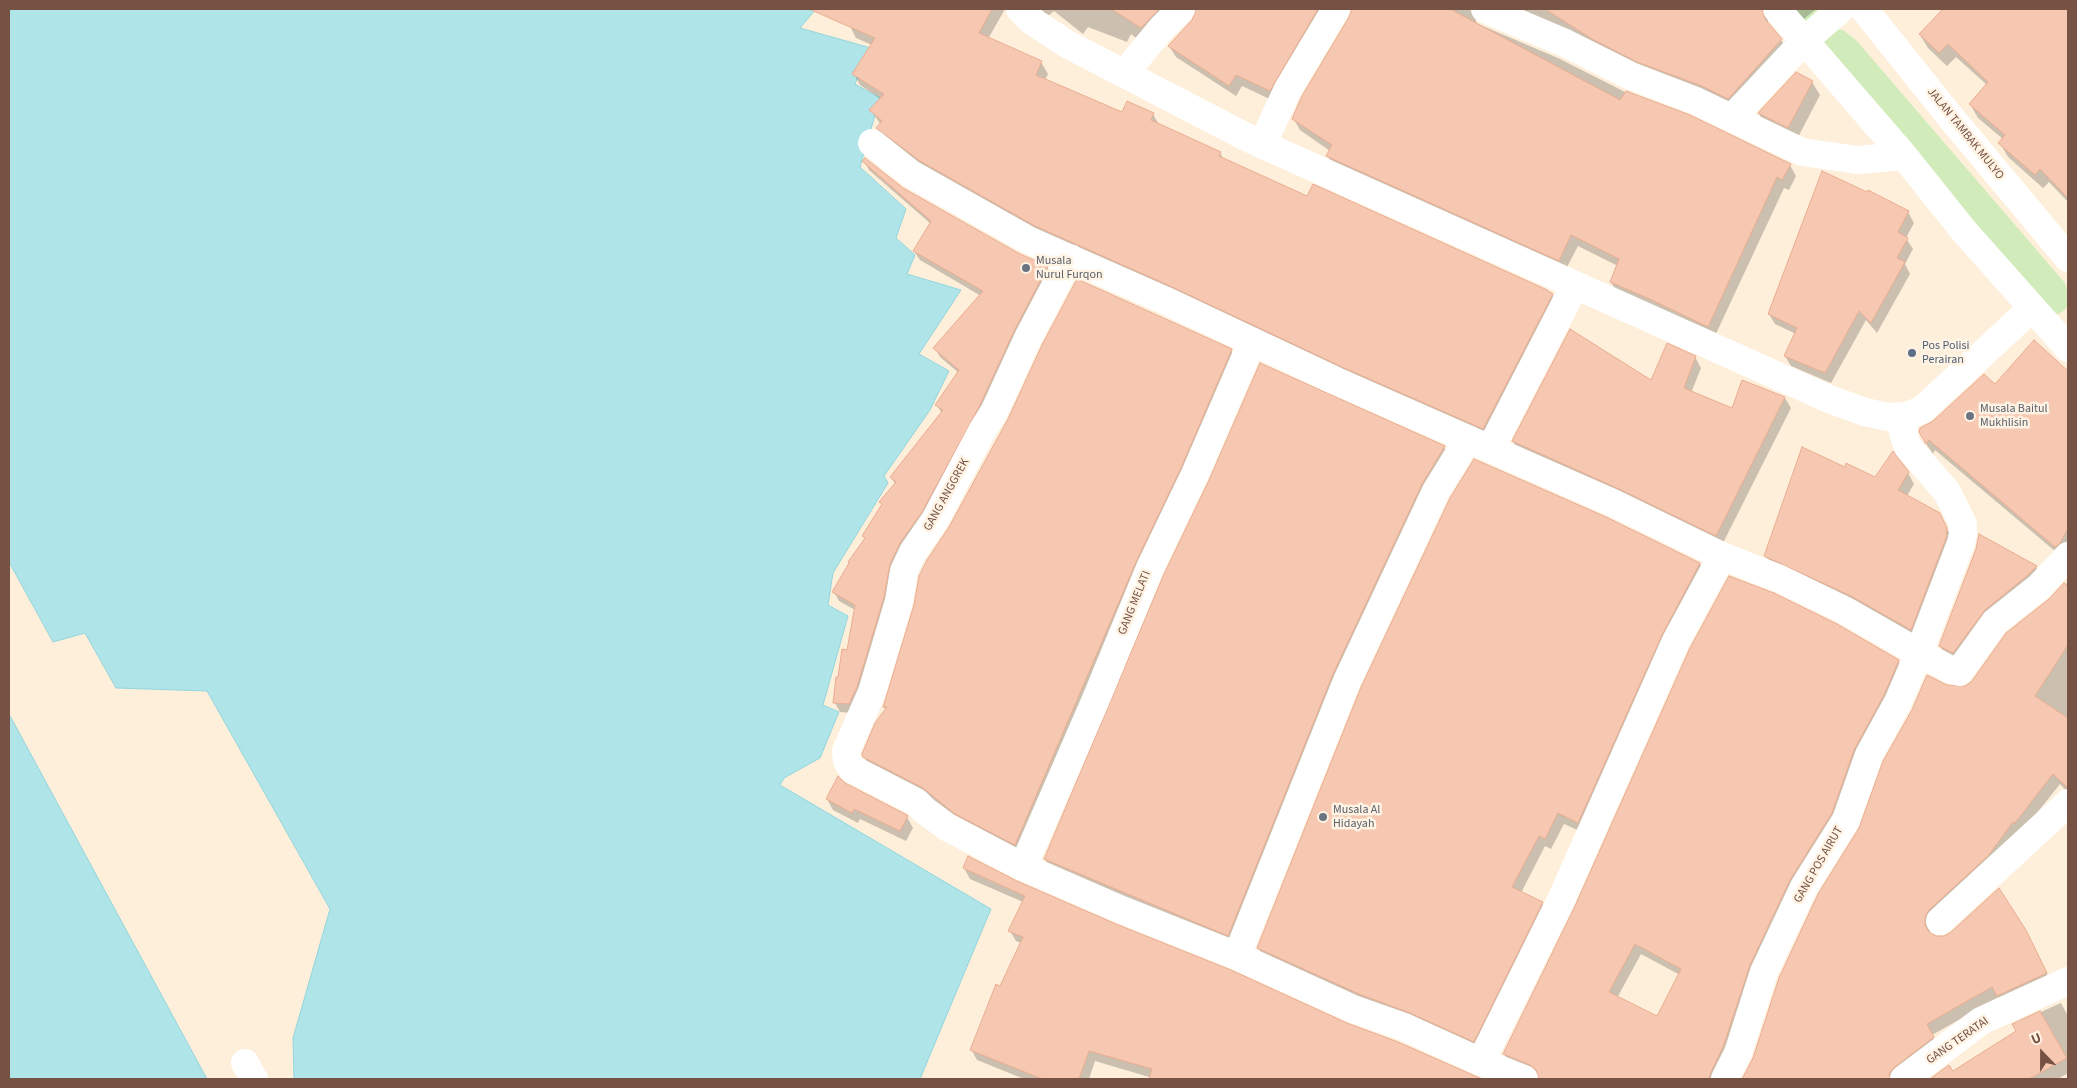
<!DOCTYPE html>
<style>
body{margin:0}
#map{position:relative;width:2077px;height:1088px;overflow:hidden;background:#feefdb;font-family:"Source Sans 3",sans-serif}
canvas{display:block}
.frame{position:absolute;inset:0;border:10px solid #755243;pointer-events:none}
.north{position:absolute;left:2017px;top:1028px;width:50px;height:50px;-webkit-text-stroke:4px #fff3e4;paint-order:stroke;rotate:338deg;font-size:14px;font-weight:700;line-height:20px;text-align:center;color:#755243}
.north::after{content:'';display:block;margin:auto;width:18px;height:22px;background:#755243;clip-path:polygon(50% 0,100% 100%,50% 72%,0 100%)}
</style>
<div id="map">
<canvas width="2077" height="1088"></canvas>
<div class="frame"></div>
<div class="north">U</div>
</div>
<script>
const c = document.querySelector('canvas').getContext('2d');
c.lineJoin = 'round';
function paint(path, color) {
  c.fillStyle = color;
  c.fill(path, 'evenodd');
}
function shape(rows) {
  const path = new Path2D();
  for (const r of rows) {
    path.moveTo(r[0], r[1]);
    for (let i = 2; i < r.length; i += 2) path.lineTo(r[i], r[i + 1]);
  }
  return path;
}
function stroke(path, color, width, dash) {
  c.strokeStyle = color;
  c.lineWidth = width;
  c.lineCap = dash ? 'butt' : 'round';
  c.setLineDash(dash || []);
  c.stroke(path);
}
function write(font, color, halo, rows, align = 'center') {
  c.font = font + ' "Source Sans 3",sans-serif';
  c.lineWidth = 5;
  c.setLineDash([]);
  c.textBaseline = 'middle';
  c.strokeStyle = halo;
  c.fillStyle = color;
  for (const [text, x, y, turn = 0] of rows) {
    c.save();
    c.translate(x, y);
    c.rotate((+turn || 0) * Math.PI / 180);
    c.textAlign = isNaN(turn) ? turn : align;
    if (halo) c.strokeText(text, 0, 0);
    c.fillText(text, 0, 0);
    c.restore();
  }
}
const green = shape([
 [1784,9,1825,9,1810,27],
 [1833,29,1843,30,1856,40,2065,283,2068,292,2068,306,2062,312,2053,316,1820,48,1824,36]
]);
const water = shape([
 [9,9,816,9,800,28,871,48,855,84,880,98,860,167,906,209,896,238,915,255,907,274,961,290,919,354,949,371,930,410,884,476,888,483,833,573,828,605,848,616,823,705,839,712,820,758,784,778,780,785,991,909,920,1079,294,1079,293,1038,330,909,207,691,116,688,85,633,53,642,9,562,9,9],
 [9,714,207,1079,9,1079,9,714]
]);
const shadow = shape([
 [857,9,1005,9,988,39,1041,62,1048,74,1045,80,1122,114,1153,114,1159,125,1220,153,1224,160,1308,198,1552,295,1559,306,1490,440,1043,237,928,172,884,140,877,128,881,125,871,110,881,99,860,85,854,74,872,45,856,38,850,26],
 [1041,9,1177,9,1144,44,1131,34,1127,42,1088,27,1083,34,1054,11,1047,17],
 [1197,9,1257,9,1260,11,1262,9,1333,9,1276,102,1242,86,1236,96,1176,57,1169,46,1197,14],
 [1353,9,1482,9,1476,15,1476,22,1478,24,1558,58,1625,92,1689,116,1790,165,1796,176,1789,190,1784,188,1714,338,1618,294,1611,282,1618,266,1578,246,1565,271,1334,168,1328,156,1330,151,1300,130,1293,118,1351,17],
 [1506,9,1773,9,1768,16,1768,24,1781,40,1788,51,1735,110],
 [1794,9,1816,9,1804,19],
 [1945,9,2068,9,2068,202,2049,182,2043,188,2008,157,2000,143,2003,139,1978,118,1970,104,1987,85,1956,57,1947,66,1928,48,1920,35],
 [1812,82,1820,95,1796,141,1767,127,1759,114],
 [864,161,903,189,1020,255,1047,267,1053,276,855,713,840,712,835,703,839,679,848,651,855,610,839,601,834,592,866,539,864,536,883,505,881,502,895,484,891,477,942,414,937,405,959,373,940,357,935,348,981,296,920,260,914,251,931,224,869,170],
 [1869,191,1908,212,1914,223,1906,238,1913,249,1905,264,1910,274,1877,333,1866,320,1831,383,1791,366,1785,356,1796,334,1775,324,1769,314],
 [2034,342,2068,373,2068,553,2062,557,1935,450,1933,454,1923,439,1995,386],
 [1231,350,1237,361,1022,855,871,768,864,757,886,711,884,707],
 [1695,357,1701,368,1691,393,1732,410,1785,398,1791,408,1722,545,1519,452,1513,441,1652,382],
 [1261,364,1444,447,1450,458,1234,946,1051,869,1045,859],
 [1845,468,1876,478,1908,473,1914,484,1907,496,1939,514,1953,540,1917,641,1772,567,1766,556],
 [1606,518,1700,564,1706,575,1584,833,1564,824,1551,849,1545,846,1521,893,1542,903,1548,914,1480,1052,1265,959,1258,948],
 [1979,536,2036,567,2041,576,1958,662,1945,655,1940,646,1977,549],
 [2066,583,2068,585,2068,793,2060,784,2021,833,1930,928,1930,934,1935,937,2031,942,2052,984,2004,1006,1999,997,1932,1035,1939,1048,1912,1067,1883,1079,1744,1079,1947,686,1965,688,1973,682],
 [1898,661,1904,671,1718,1079,1540,1079,1537,1075,1510,1064,1504,1054],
 [1641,954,1680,975,1658,1018,1617,998],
 [844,784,907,817,913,828,906,841,860,819,858,823,833,810,827,799],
 [964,868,1016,882,1346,1024,1398,1043,1479,1079,1149,1079,1149,1077,1095,1061,1089,1079,1024,1079,977,1060,971,1049,1021,943,1016,941,1010,931,1023,902,970,879],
 [2061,1003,2068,1016,2068,1073,2058,1079,1932,1079,1949,1067,1952,1073,2018,1031,2014,1024]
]);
const building = shape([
 [809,9,992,9,979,33,1042,61,1036,75,1122,112,1127,101,1154,113,1151,120,1221,152,1219,156,1307,196,1313,184,1545,289,1553,294,1483,429,1342,367,1170,286,1035,226,920,161,876,128,882,121,869,110,884,94,852,74,875,38,809,9],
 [1111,9,1159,9,1141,28,1111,9],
 [1196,9,1318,9,1270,91,1236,75,1229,86,1168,46,1192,20,1196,9],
 [1352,9,1450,9,1620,100,1626,91,1690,115,1791,164,1782,180,1777,177,1708,327,1652,300,1610,282,1619,259,1571,235,1559,261,1326,156,1332,145,1292,119,1302,96,1349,17,1352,9],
 [1545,9,1762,9,1765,19,1782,39,1728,99,1702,86,1637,62,1592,39,1545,9],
 [1943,9,2068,9,2068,198,2040,169,2035,175,1998,143,2005,135,1969,104,1988,82,1948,44,1939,53,1919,34,1943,9],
 [1796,72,1813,81,1788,128,1758,113,1796,72],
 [865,158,903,188,1020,254,1048,266,1014,331,980,405,922,512,900,543,890,564,884,597,857,687,849,704,833,703,836,677,838,677,842,649,847,650,855,605,832,592,849,563,848,562,865,538,862,536,882,504,879,502,896,482,890,477,943,410,935,405,959,370,933,348,983,291,913,251,931,221,862,161,865,158],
 [1822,171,1867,192,1868,190,1909,211,1898,232,1908,238,1897,258,1905,262,1871,323,1859,311,1825,373,1784,356,1797,328,1768,314,1822,171],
 [1077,279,1232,349,1181,468,1136,562,1015,845,955,814,923,788,863,757,862,754,875,723,887,707,883,707,914,605,919,576,927,560,949,527,1008,419,1042,345,1077,279],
 [1570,329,1651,380,1667,343,1696,356,1684,388,1732,408,1742,380,1785,397,1716,536,1619,489,1512,441,1570,329],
 [2034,340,2068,371,2068,528,2060,543,2055,547,1929,440,1926,444,1919,432,1920,428,1933,421,1984,374,1995,384,2034,340],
 [1260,363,1445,446,1422,484,1333,674,1228,936,1044,859,1164,574,1209,480,1260,363],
 [1802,447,1845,467,1846,463,1875,477,1893,451,1909,472,1898,490,1940,513,1947,528,1946,538,1911,630,1851,596,1764,556,1802,447],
 [1474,459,1606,517,1700,563,1662,635,1578,823,1558,813,1545,839,1539,836,1512,887,1543,902,1474,1042,1410,1013,1359,994,1257,948,1361,687,1450,498,1474,459],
 [1979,534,2037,566,2028,575,1985,610,1953,653,1939,646,1976,549,1979,534],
 [1729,576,1774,593,1837,624,1899,660,1884,695,1854,750,1832,813,1790,880,1750,965,1723,1047,1711,1072,1709,1079,1539,1079,1536,1070,1530,1065,1503,1054,1575,906,1690,648,1729,576],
 [1635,944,1681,969,1657,1016,1609,992,1635,944],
 [2064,583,2068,586,2068,645,2035,696,2068,718,2068,788,2053,774,2015,823,2013,822,1988,856,1929,910,1925,917,1925,925,1929,932,1936,936,1944,936,1951,932,1999,888,2026,930,2047,973,1997,996,1992,987,1927,1024,1934,1037,1895,1067,1890,1072,1889,1079,1742,1079,1753,1058,1779,978,1818,894,1859,828,1883,761,1912,710,1927,675,1947,685,1965,686,1972,681,2006,633,2049,599,2064,583],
 [838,776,845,783,907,815,908,816,900,831,854,809,852,813,826,799,838,776],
 [968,856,1017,881,1116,924,1231,970,1347,1023,1398,1042,1482,1079,1149,1079,1152,1069,1089,1051,1079,1079,1042,1079,970,1050,996,984,1000,986,1023,937,1008,931,1025,896,963,868,968,856],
 [2040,1011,2067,1058,2029,1079,1930,1079,1949,1065,1953,1071,2016,1031,2012,1024,2040,1011]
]);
const minor = shape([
 [1020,9,1032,21,1067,44,1250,139,1829,399,1865,412,1888,417,1906,416,1922,410,2032,308],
 [1485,9,1565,43,1631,76,1696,101,1802,152,1857,160,1904,156],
 [1777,9,1904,156,1964,231,2068,348],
 [1864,9,1952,119,2068,258],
 [1124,74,1162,28,1181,9],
 [1732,118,1805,40,1841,9],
 [872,143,911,174,1028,240,1164,300,1336,381,1613,503,1722,556,1780,579,1844,610,1919,653,1898,702,1869,755,1846,820,1804,887,1764,972,1738,1053,1725,1079],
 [1262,145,1288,89,1336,9],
 [1070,258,1028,338,994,412,982,431,935,520,913,552,904,571,899,601,872,692,846,751,847,761,852,769,916,802,924,810,947,827,1023,867,1122,910,1237,956,1353,1009,1404,1027,1481,1062,1524,1079],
 [1906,416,1903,433,1908,447,1947,492,1963,524,1963,534,1961,543,1919,653,1951,670,1959,672,1995,622,2039,587,2068,556],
 [1491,448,1575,285],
 [1023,867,1096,699,1150,568,1195,474,1252,342],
 [1940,921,2068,803],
 [1237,956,1347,681,1436,491,1468,439],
 [1481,1062,1561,900,1676,641,1722,556],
 [245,1063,254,1079],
 [1904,1079,1981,1021,2068,981]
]);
const markers = [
 [1026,268,5,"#6b7280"],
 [1912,353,5,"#5c6f8a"],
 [1970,416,5,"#6b7280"],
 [1323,817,5,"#6b7280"]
];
const streetNames = [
 ["JALAN TAMBAK MULYO",1965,134,51],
 ["GANG ANGGREK",947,495,-61],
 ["GANG MELATI",1135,603,-68],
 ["GANG POS AIRUT",1819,865,-60],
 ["GANG TERATAI",1958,1041,-35]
];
const worshipNames = [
 ["Musala",1036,261],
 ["Nurul Furqon",1036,275],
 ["Musala Baitul",1980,409],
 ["Mukhlisin",1980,423],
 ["Musala Al",1333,810],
 ["Hidayah",1333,824]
];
const serviceNames = [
 ["Pos Polisi",1922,346],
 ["Perairan",1922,360]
];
paint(green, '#d1ecba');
paint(water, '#afe4e9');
stroke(water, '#94d5dc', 1);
paint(shadow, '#0003');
paint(building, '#f6c8b1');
stroke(building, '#eaac90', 1);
stroke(minor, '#fff', 28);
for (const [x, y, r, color] of markers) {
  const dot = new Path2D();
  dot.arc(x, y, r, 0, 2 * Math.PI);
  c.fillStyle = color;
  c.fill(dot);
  stroke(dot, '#fff3e4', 2);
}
write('12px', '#755243', '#fff3e4', streetNames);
write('12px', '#5b616d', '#fff3e4', worshipNames, 'left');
write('12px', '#4e5e75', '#fff3e4', serviceNames, 'left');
</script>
